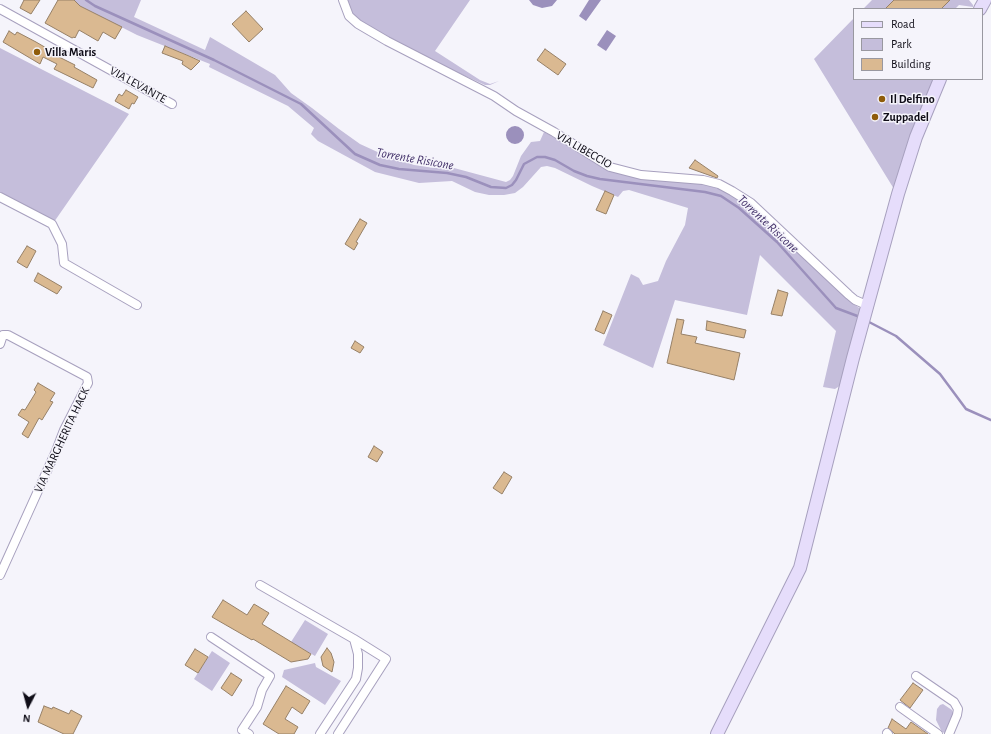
<!DOCTYPE html>
<style>
body{margin:0}
#map{position:relative;width:991px;height:734px;overflow:hidden;background:#f5f4fb;font-family:"Alegreya Sans",sans-serif}
canvas{display:block}
.legend{position:absolute;left:853px;top:8px;width:130px;height:72px;box-sizing:border-box;background:#f5f4fb;border:1px solid #9998a0;margin:0;padding:5px 7px;list-style:none;font-size:12px;color:#0f0d17}
.legend li{display:flex;align-items:center;gap:8px;height:20px}
.legend b{width:20px;border:1px solid #9998a0}
.north{position:absolute;left:8px;top:686px;width:40px;height:40px;-webkit-text-stroke:3px #f5f4fb;paint-order:stroke;rotate:186deg;font-size:11px;font-weight:700;line-height:16px;text-align:center;color:#0f0d17}
.north::after{content:'';display:block;margin:auto;width:14px;height:18px;background:#0f0d17;clip-path:polygon(50% 0,100% 100%,50% 72%,0 100%)}
</style>
<div id="map">
<canvas width="991" height="734"></canvas>
<ul class="legend">
<li><b style="height:5px;background:#e6ddfb"></b>Road</li>
<li><b style="height:11px;background:#c5bedb"></b>Park</li>
<li><b style="height:11px;background:#dab991"></b>Building</li>
</ul>
<div class="north">N</div>
</div>
<script>
const c = document.querySelector('canvas').getContext('2d');
c.lineJoin = 'round';
function paint(path, color) {
  c.fillStyle = color;
  c.fill(path, 'evenodd');
}
function shape(rows) {
  const path = new Path2D();
  for (const r of rows) {
    if (r.length === 3) {
      path.moveTo(r[0] + r[2], r[1]);
      path.arc(r[0], r[1], r[2], 0, 2 * Math.PI);
      continue;
    }
    path.moveTo(r[0], r[1]);
    for (let i = 2; i < r.length; i += 2) path.lineTo(r[i], r[i + 1]);
  }
  return path;
}
function stroke(path, color, width, dash) {
  c.strokeStyle = color;
  c.lineWidth = width;
  c.lineCap = dash ? 'butt' : 'round';
  c.setLineDash(dash || []);
  c.stroke(path);
}
function write(font, color, halo, rows, align = 'center') {
  c.font = font + ' "Alegreya Sans",sans-serif';
  c.lineWidth = 3;
  c.setLineDash([]);
  c.textBaseline = 'middle';
  c.strokeStyle = halo;
  c.fillStyle = color;
  for (const [text, x, y, turn = 0] of rows) {
    c.save();
    c.translate(x, y);
    c.rotate((+turn || 0) * Math.PI / 180);
    c.textAlign = isNaN(turn) ? turn : align;
    if (halo) c.strokeText(text, 0, 0);
    c.fillText(text, 0, 0);
    c.restore();
  }
}
const green = shape([
 [74,0,141,0,134,17,205,50,210,37,275,75,291,93,312,108,339,129,360,144,384,155,414,165,434,168,454,168,506,182,510,180,513,176,521,156,531,142,540,141,544,132,567,145,597,163,704,184,728,192,750,207,851,302,862,310,841,385,835,389,823,387,836,331,760,255,747,315,675,300,653,368,603,345,631,274,639,278,643,285,658,281,666,261,685,225,688,208,629,190,623,191,618,197,592,186,555,168,547,166,541,167,523,187,515,193,504,195,489,195,475,192,452,181,419,183,375,172,318,141,311,134,314,128,288,106,209,67,210,64,137,35,80,6],
 [346,0,470,0,435,51,480,80,490,84,499,81,490,85,485,85,422,56,369,27,350,14],
 [872,0,969,0,973,5,973,7,959,5,955,9,863,9],
 [854,18,854,79,933,79,907,145,894,189,814,59],
 [0,48,129,114,54,222,0,193],
 [305,620,328,634,315,656,291,642],
 [212,651,230,663,212,691,194,679],
 [315,663,316,667,341,681,325,705,282,677,284,670],
 [943,704,952,710,954,715,948,730,945,733,942,732,936,720,937,709,940,705]
]);
const water = shape([
 [529,0,557,0,552,6,542,8,533,5],
 [589,0,601,0,586,21,579,16],
 [607,30,616,36,606,51,597,45],
 [515,135,9]
]);
const stream = shape([
 [86,0,95,6,214,60,301,104,355,154,380,165,399,169,447,173,466,177,491,187,506,188,512,185,516,180,524,164,537,157,545,157,555,160,574,171,587,176,600,179,705,192,721,196,739,208,777,242,836,308,860,317],
 [869,322,896,336,940,374,966,409,991,420]
]);
const building = shape([
 [24,0,40,0,31,14,20,8,24,0],
 [58,0,74,0,80,6,122,27,115,39,103,32,98,41,79,30,75,38,74,37,72,38,45,23,58,0],
 [894,0,950,0,941,9,885,9,894,0],
 [246,11,263,29,249,42,232,24,246,11],
 [9,31,15,35,17,32,36,42,48,49,47,51,75,65,74,67,97,80,93,88,54,69,57,64,43,57,40,64,3,42,9,31],
 [165,46,189,56,200,61,191,70,182,64,183,61,162,53,165,46],
 [545,49,566,64,558,75,537,60,545,49],
 [126,90,138,97,134,104,132,103,129,109,115,101,119,94,122,96,126,90],
 [695,160,718,176,717,178,689,168,695,160],
 [605,191,614,195,606,214,596,210,605,191],
 [360,219,367,223,356,242,358,243,354,250,345,244,360,219],
 [27,246,36,251,27,268,17,262,27,246],
 [38,273,62,287,57,294,34,281,38,273],
 [778,290,788,293,782,316,771,314,778,290],
 [603,311,612,315,604,334,595,330,603,311],
 [677,319,684,320,681,334,697,337,695,343,740,353,734,380,667,363,677,319],
 [707,321,746,330,744,338,706,330,707,321],
 [355,341,364,347,360,353,351,348,355,341],
 [38,383,55,393,50,401,53,402,42,420,39,418,28,438,22,434,29,422,18,415,22,409,25,410,36,392,34,390,38,383],
 [374,446,383,452,377,462,368,457,374,446],
 [504,472,512,477,502,494,493,488,504,472],
 [223,600,247,615,254,604,269,613,262,624,311,654,308,659,291,662,253,639,252,640,212,617,223,600],
 [327,648,331,653,334,662,332,672,323,666,321,657,327,648],
 [195,649,208,657,198,673,185,665,195,649],
 [231,673,242,680,232,696,221,688,231,673],
 [913,683,923,690,910,708,900,700,913,683],
 [286,686,310,701,302,714,292,707,285,719,298,727,294,734,279,734,263,724,286,686],
 [44,706,52,709,53,707,69,714,71,710,82,716,73,734,64,734,38,722,44,706],
 [892,719,906,729,911,722,928,734,895,734,888,728,892,719]
]);
const street = shape([
 [343,0,349,16,358,24,387,41,494,96,516,111,554,132,610,167,641,175,703,180,719,184,732,191,751,203,849,295,855,300,869,306],
 [0,9,172,104],
 [0,197,52,224,62,244,64,263,137,305],
 [0,344,3,335,8,335,87,377,88,383,64,430,56,451,0,575],
 [260,585,354,639,386,659,338,734],
 [211,637,270,676,262,690,257,707,242,730,249,734],
 [916,676,954,702,958,709,957,715,949,734],
 [900,707,938,734],
 [887,733,888,734],
 [320,734,356,679,358,668,358,654,354,639]
]);
const secondary = shape([
 [980,9,985,0],
 [717,734,800,568,853,358,898,194,916,137,940,79]
]);
const markers = [
 [37,52,4,"#8f5c0a"],
 [882,99,4,"#8f5c0a"],
 [875,117,4,"#8f5c0a"]
];
const poiNames = [
 ["Villa Maris",45,52],
 ["Il Delfino",890,99],
 ["Zuppadel",883,117]
];
const streetNames = [
 ["VIA LEVANTE",138,85,29],
 ["VIA LIBECCIO",584,150,30],
 ["VIA MARGHERITA HACK",62,440,-65]
];
const waterNames = [
 ["Torrente Risicone",415,159,10],
 ["Torrente Risicone",768,224,43]
];
paint(green, '#c5bedb');
paint(water, '#9b90bc');
stroke(stream, '#9b90bc', 2.5);
paint(building, '#dab991');
stroke(building, '#968067', 1);
stroke(street, '#a7a0be', 10);
stroke(secondary, '#a7a0be', 14);
stroke(street, '#fff', 8);
stroke(secondary, '#e6ddfb', 12);
for (const [x, y, r, color] of markers) {
  const dot = new Path2D();
  dot.arc(x, y, r, 0, 2 * Math.PI);
  c.fillStyle = color;
  c.fill(dot);
  stroke(dot, '#f5f4fb', 1.5);
}
write('bold 12px', '#0f0d17', '#f5f4fb', poiNames, 'left');
write('12px', '#0f0d17', '#f5f4fb', streetNames);
write('italic 13px', '#412f68', '#f5f4fb', waterNames);
</script>
